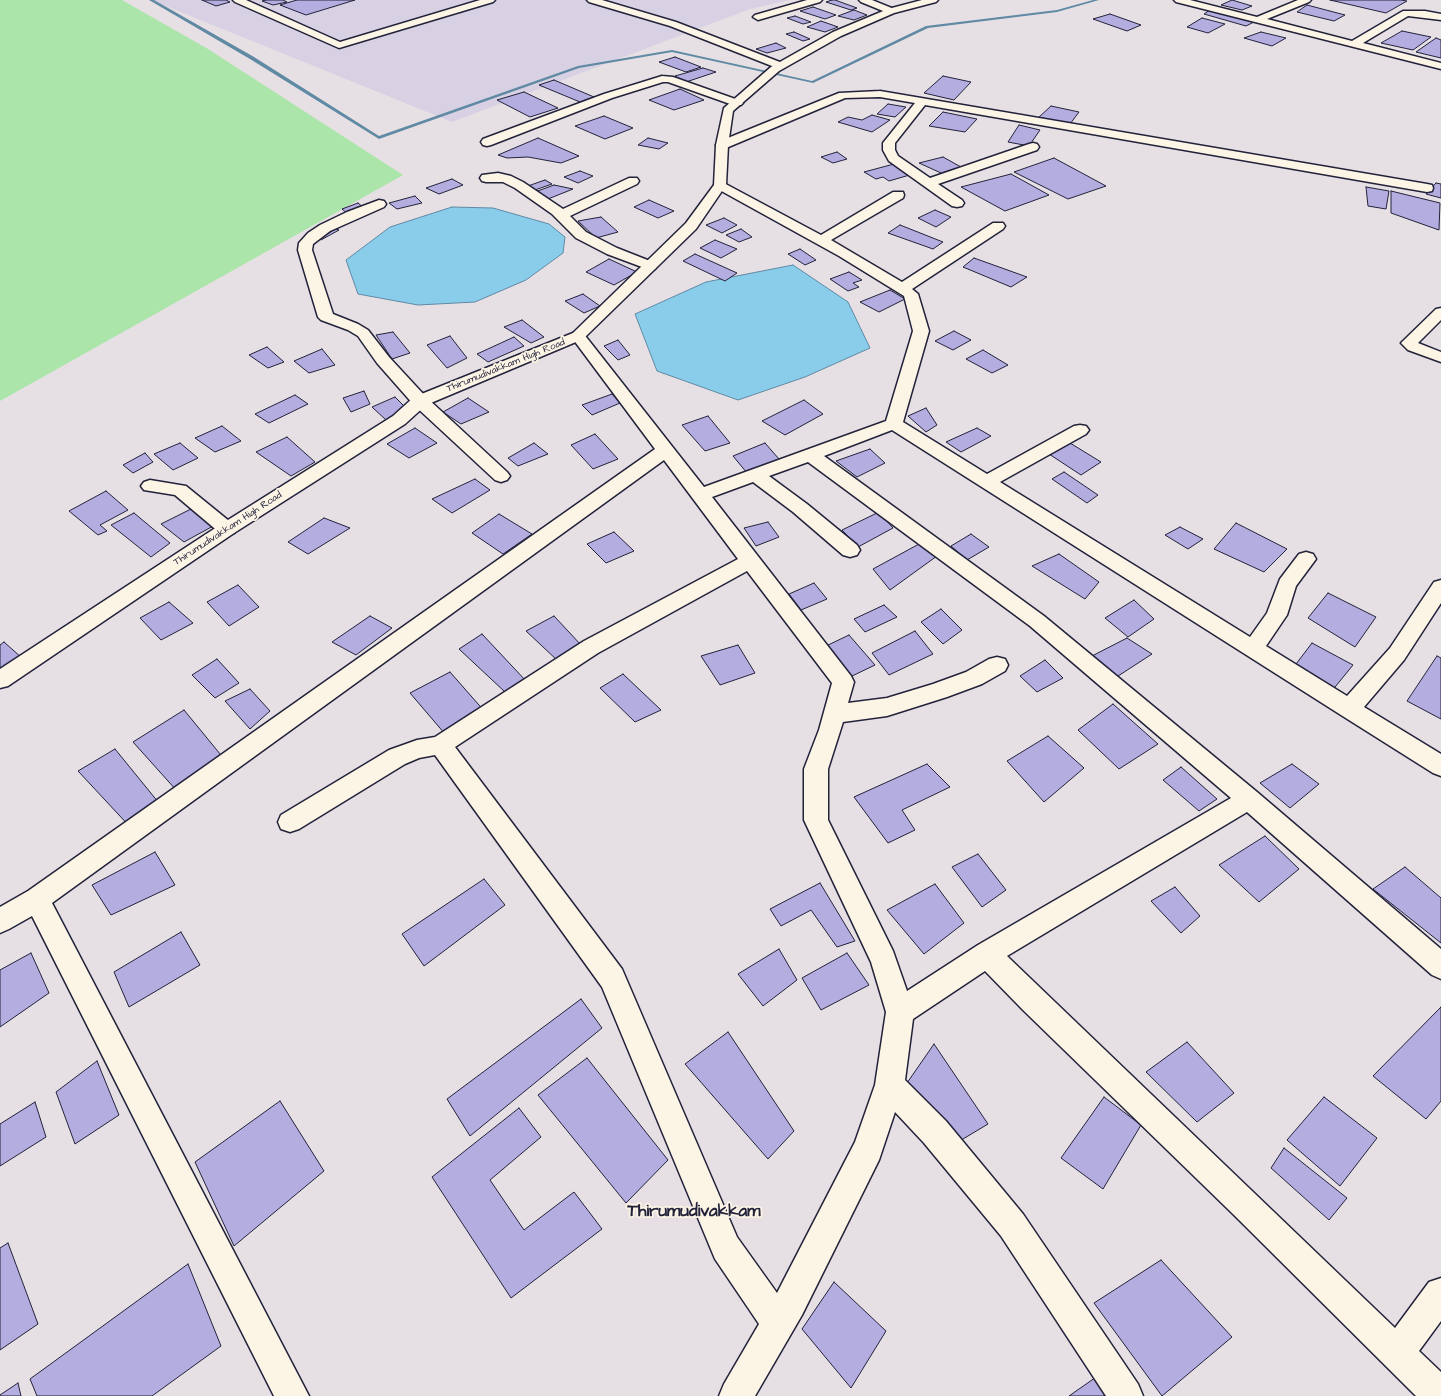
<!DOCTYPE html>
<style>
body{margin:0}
canvas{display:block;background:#e6e0e4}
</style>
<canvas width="1441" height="1396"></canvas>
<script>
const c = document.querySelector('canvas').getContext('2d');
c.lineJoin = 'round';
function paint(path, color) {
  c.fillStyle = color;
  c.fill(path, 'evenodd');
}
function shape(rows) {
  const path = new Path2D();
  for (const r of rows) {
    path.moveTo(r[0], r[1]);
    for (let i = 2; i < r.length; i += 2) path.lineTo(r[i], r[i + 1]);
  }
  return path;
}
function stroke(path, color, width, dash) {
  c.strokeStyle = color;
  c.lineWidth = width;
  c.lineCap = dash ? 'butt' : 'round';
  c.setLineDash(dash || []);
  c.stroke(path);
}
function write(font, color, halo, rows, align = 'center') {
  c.font = font + ' "Architects Daughter",sans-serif';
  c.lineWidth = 3.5;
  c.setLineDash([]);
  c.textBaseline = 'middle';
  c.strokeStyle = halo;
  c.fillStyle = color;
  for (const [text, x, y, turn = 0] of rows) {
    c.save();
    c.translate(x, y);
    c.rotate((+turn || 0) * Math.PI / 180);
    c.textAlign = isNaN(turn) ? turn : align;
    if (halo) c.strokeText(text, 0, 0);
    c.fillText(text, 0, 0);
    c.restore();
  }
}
const built = shape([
 [151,0,790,0,750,9,452,122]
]);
const green = shape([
 [0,0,122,0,208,49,403,175,0,401]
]);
const water = shape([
 [452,207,493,208,549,224,565,237,563,253,526,280,475,302,418,305,358,294,346,260,390,227,452,207],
 [793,265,848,302,870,348,805,377,738,400,657,371,635,314,706,282,793,265]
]);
const stream = shape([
 [149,0,154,0,254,57,379,136,578,66,672,50,812,81,926,26,1057,10,1093,0,1099,0,1057,12,928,28,813,83,672,52,579,68,379,139,250,59,149,0]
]);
const building = shape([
 [202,0,226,0,230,2,216,6,202,0],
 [266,0,283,0,287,2,273,5,262,1,266,0],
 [297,0,355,0,306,15,280,5,297,0],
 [832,0,835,0,857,8,851,10,826,2,832,0],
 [1232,0,1252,6,1242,10,1221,5,1232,0],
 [1330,0,1401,0,1407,1,1386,13,1330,0],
 [1307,5,1345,15,1334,21,1297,12,1307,5],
 [813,7,836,15,825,19,800,11,813,7],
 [854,10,867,15,854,20,838,16,854,10],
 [1210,10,1254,22,1246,26,1204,14,1210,10],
 [1110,14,1141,25,1127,31,1093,19,1110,14],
 [795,16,811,22,803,24,787,18,795,16],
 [1202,18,1225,24,1208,33,1187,27,1202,18],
 [821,21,838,27,825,32,807,27,821,21],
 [1402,31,1431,37,1413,50,1381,43,1402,31],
 [794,32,810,39,803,41,786,34,794,32],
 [1261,32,1286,38,1272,46,1244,38,1261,32],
 [1436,38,1441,40,1441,58,1416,52,1436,38],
 [776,43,786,48,767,53,756,49,776,43],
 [675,57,701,67,686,72,659,62,675,57],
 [703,68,716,72,686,82,675,76,703,68],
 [943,76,971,82,954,100,924,93,943,76],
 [554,80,594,97,580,102,539,85,554,80],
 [680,89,704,100,674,110,649,100,680,89],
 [524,92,558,108,530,117,497,100,524,92],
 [888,104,906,107,895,117,877,114,888,104],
 [1051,106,1079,112,1070,124,1038,118,1051,106],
 [943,112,977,119,965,132,929,126,943,112],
 [872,115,890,120,872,132,838,122,848,117,862,120,872,115],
 [604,116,633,128,605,139,575,126,604,116],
 [1019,125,1040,130,1029,146,1008,142,1019,125],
 [538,138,579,156,561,163,528,157,507,158,498,155,538,138],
 [648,138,668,143,659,149,638,145,648,138],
 [837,152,847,159,833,163,821,157,837,152],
 [943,157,961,167,941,173,919,163,943,157],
 [1054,158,1106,186,1068,199,1014,172,1054,158],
 [894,164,913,174,889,181,883,177,876,179,864,172,894,164],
 [580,171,593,176,578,183,564,177,580,171],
 [1011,174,1049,195,1005,211,961,187,1011,174],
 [452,179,463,185,439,194,426,188,452,179],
 [545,180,552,184,532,191,525,187,545,180],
 [1436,183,1441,184,1441,198,1426,194,1436,183],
 [554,185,573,189,548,199,535,192,554,185],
 [1366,187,1389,191,1386,209,1368,206,1366,187],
 [1391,191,1440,203,1439,230,1391,213,1391,191],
 [415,196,422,203,397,209,389,203,415,196],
 [649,200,674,211,658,218,634,207,649,200],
 [358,203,364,208,348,214,342,209,358,203],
 [935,210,951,217,936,227,918,218,935,210],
 [601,217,618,232,596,238,578,221,601,217],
 [724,218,737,225,722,233,706,225,724,218],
 [900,225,943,242,933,249,888,233,900,225],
 [336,229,339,230,321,240,319,238,336,229],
 [741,229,752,237,739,242,726,235,741,229],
 [715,240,737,249,721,258,700,248,715,240],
 [800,249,816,260,805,265,788,254,800,249],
 [695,254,737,273,725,281,683,261,695,254],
 [974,258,1027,277,1011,287,963,267,974,258],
 [609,259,637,272,614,285,586,272,609,259],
 [849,272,862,280,853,283,859,287,848,291,830,279,849,272],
 [890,290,905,299,879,312,860,302,890,290],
 [583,294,600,306,584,313,565,301,583,294],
 [522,320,544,337,531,343,504,327,522,320],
 [954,331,971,340,953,350,935,341,954,331],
 [393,332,410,353,392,359,376,335,393,332],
 [450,336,467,358,447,368,427,345,450,336],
 [514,337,524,346,488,362,477,354,514,337],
 [618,340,630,355,618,360,604,346,618,340],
 [267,347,284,362,268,368,249,355,267,347],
 [322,349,335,365,309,373,294,361,322,349],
 [983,350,1008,365,992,373,966,359,983,350],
 [364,391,370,404,351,412,343,398,364,391],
 [612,394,620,403,592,415,582,405,612,394],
 [295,395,308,404,269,423,255,414,295,395],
 [395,397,407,409,386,420,372,407,395,397],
 [468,398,489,412,461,424,443,412,468,398],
 [804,400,823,414,785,435,762,421,804,400],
 [926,408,937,425,926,432,908,416,926,408],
 [708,416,730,443,705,451,682,425,708,416],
 [222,426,241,441,215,452,195,438,222,426],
 [415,428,437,443,409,458,387,444,415,428],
 [977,428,991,436,961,452,946,442,977,428],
 [595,434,618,459,593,469,571,445,595,434],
 [287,437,315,462,291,476,256,452,287,437],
 [180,443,198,458,173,470,154,454,180,443],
 [534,443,548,454,518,466,508,458,534,443],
 [765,443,779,459,747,473,733,456,765,443],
 [1070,443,1101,462,1081,475,1049,454,1070,443],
 [870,449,885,463,857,477,836,461,870,449],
 [145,453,153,462,133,473,123,465,145,453],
 [1064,472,1098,495,1087,503,1052,479,1064,472],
 [475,479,490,490,452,513,432,499,475,479],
 [106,491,128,510,100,525,107,531,98,535,69,511,106,491],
 [193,508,215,525,184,542,161,524,193,508],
 [879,512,893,528,858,547,842,530,879,512],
 [134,513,170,543,151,557,111,525,134,513],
 [499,514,532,534,503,554,472,533,499,514],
 [324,518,350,528,308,554,288,542,324,518],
 [768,522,779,537,756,546,744,528,768,522],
 [1236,523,1287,549,1264,572,1214,549,1236,523],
 [1180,527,1203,539,1188,549,1165,535,1180,527],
 [614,532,634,551,606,563,587,544,614,532],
 [971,534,989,547,967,560,951,546,971,534],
 [919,544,937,556,890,590,873,569,919,544],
 [1059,554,1099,582,1085,599,1032,566,1059,554],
 [814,583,827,599,801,610,789,594,814,583],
 [238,585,259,607,229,626,207,602,238,585],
 [1328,593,1376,617,1355,647,1308,618,1328,593],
 [1134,600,1154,619,1128,637,1105,618,1134,600],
 [169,602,193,623,161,640,140,618,169,602],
 [884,605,897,617,865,632,854,619,884,605],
 [941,609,962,630,943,644,921,622,941,609],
 [370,616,392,628,356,655,332,642,370,616],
 [554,616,582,646,558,661,526,631,554,616],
 [915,631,933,654,889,675,872,653,915,631],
 [482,634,527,682,505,692,459,649,482,634],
 [849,635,875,665,850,677,824,647,849,635],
 [1127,638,1152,654,1115,678,1090,657,1127,638],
 [4,642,22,658,0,671,0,645,4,642],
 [1312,643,1353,665,1331,692,1293,668,1312,643],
 [738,645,755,673,720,685,701,656,738,645],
 [1437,656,1441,658,1441,719,1407,701,1437,656],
 [217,659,239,683,215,698,192,675,217,659],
 [1045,660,1063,678,1037,692,1020,676,1045,660],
 [450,672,486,713,445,734,410,693,450,672],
 [623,674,661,710,635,722,600,688,623,674],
 [250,689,270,711,250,729,225,701,250,689],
 [1113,704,1158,744,1119,769,1078,730,1113,704],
 [184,710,225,760,177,791,133,742,184,710],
 [1048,736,1084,768,1044,802,1007,761,1048,736],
 [115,749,163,808,132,829,78,771,115,749],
 [927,764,950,787,902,810,915,830,888,843,854,797,927,764],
 [1292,764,1319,784,1290,808,1260,783,1292,764],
 [1181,767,1217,799,1199,811,1163,780,1181,767],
 [1265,836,1299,869,1259,902,1219,865,1265,836],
 [155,852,175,885,111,915,92,885,155,852],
 [978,854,1006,890,982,907,952,867,978,854],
 [1405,867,1441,898,1441,943,1373,889,1405,867],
 [484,879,505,905,424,966,402,934,484,879],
 [820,883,855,941,837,947,811,910,781,926,770,909,820,883],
 [935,884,964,923,924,954,887,910,935,884],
 [1175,887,1200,916,1181,933,1151,901,1175,887],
 [181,932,200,965,129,1007,114,972,181,932],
 [779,949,797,980,763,1006,738,974,779,949],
 [31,953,49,993,0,1027,0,970,31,953],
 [847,953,869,985,821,1010,802,978,847,953],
 [581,999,602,1028,470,1136,447,1099,581,999],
 [1441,1007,1441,1101,1426,1119,1373,1076,1441,1007],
 [728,1032,794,1131,768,1159,685,1064,728,1032],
 [1187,1042,1234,1093,1197,1122,1146,1072,1187,1042],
 [934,1044,988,1124,953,1145,907,1083,934,1044],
 [587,1058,668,1160,626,1203,538,1095,587,1058],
 [97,1061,119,1115,75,1144,56,1092,97,1061],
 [1104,1097,1141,1125,1103,1189,1061,1158,1104,1097],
 [1324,1097,1377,1138,1340,1186,1287,1140,1324,1097],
 [280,1101,324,1171,234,1246,195,1162,280,1101],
 [35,1102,46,1137,0,1166,0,1124,35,1102],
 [519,1108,541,1137,490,1180,524,1230,574,1192,602,1229,511,1298,432,1177,519,1108],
 [1284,1148,1347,1198,1329,1220,1271,1168,1284,1148],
 [8,1243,38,1324,0,1350,0,1248,8,1243],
 [1161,1260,1232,1337,1162,1396,1094,1303,1161,1260],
 [188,1264,221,1346,152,1396,37,1396,30,1379,188,1264],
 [834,1282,886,1331,851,1388,802,1329,834,1282],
 [1099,1375,1114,1396,1069,1396,1099,1375],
 [18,1383,21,1396,0,1396,0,1395,18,1383]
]);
const minor = shape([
 [233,0,246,0,340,42,480,0,495,0,493,2,339,48,235,2,233,0],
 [587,0,602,0,676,22,785,64,786,66,781,69,777,68,670,26,589,2,587,0],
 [807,0,822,0,820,2,758,20,753,17,755,15,807,0],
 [859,0,872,0,894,9,896,11,891,14,888,13,861,2,859,0],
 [1174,0,1190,0,1257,17,1298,0,1311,0,1309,2,1267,19,1352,41,1403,11,1425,11,1441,14,1441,20,1408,16,1363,43,1441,63,1441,69,1176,2,1174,0],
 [662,76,673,77,741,101,743,103,741,105,733,105,668,82,663,82,612,98,491,145,487,146,483,145,481,142,483,139,604,94,662,76],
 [880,91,1427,184,1432,185,1433,188,1432,191,1427,192,925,105,895,143,895,150,898,156,930,178,1029,144,1033,143,1037,144,1039,147,1037,150,938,184,962,200,964,203,962,206,957,207,952,206,889,161,883,150,883,143,915,103,880,97,845,98,726,148,718,148,716,145,718,142,839,93,880,91],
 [498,173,511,176,523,182,563,209,629,178,637,178,639,181,637,184,570,216,586,232,617,248,655,263,657,266,655,269,650,270,607,254,576,238,552,214,515,188,503,182,486,182,482,181,480,178,482,175,498,173],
 [720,181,821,235,893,192,903,192,904,195,903,198,831,240,902,282,993,223,1003,223,1005,226,1003,229,912,289,918,294,929,331,903,422,987,474,1074,426,1080,425,1086,426,1089,430,1086,434,1000,482,1250,637,1267,613,1280,579,1299,554,1306,552,1313,554,1316,559,1296,586,1287,615,1266,646,1347,696,1390,648,1434,582,1441,580,1441,603,1404,660,1364,707,1441,754,1441,776,1433,773,1341,715,892,430,824,456,1044,616,1257,792,1441,949,1441,979,1432,975,1247,812,1007,956,1395,1328,1429,1282,1441,1278,1441,1321,1419,1351,1441,1372,1441,1396,1416,1396,1233,1214,1023,1010,985,971,913,1019,905,1080,946,1121,1023,1214,1138,1384,1143,1396,1106,1396,1001,1236,924,1143,895,1112,879,1160,802,1315,755,1396,719,1396,724,1384,759,1324,715,1259,602,987,435,755,419,758,405,764,299,829,290,832,281,829,278,822,281,815,389,750,417,740,435,737,584,641,738,559,664,460,52,903,309,1396,274,1396,32,916,9,929,0,933,0,907,28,891,655,449,573,339,570,336,573,333,578,331,583,333,704,487,886,421,913,331,904,296,839,256,716,188,714,185,716,182,720,181],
 [808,462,1030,626,1231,798,978,945,907,991,893,951,828,820,828,769,843,722,887,716,947,697,982,684,1005,671,1008,665,1005,659,997,657,989,659,966,672,933,684,887,698,848,703,854,682,851,676,712,497,753,482,793,512,843,555,850,557,857,555,860,550,857,545,807,504,769,476,808,462],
 [747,571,832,683,819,730,804,769,804,820,871,962,886,1012,875,1085,855,1142,777,1293,737,1237,622,969,455,747,598,653,747,571],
 [379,200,384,201,386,204,384,207,330,231,313,244,312,250,333,314,358,324,368,330,389,357,426,397,507,472,510,476,507,480,501,482,495,480,414,405,377,363,358,336,348,330,321,320,318,317,298,250,299,243,308,233,320,225,347,212,379,200],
 [1441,308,1441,320,1418,343,1441,352,1441,362,1408,350,1401,343,1436,309,1441,308],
 [150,480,186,486,234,525,236,529,234,533,227,535,220,533,175,495,144,490,141,486,144,482,150,480]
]);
const tertiary = shape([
 [922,0,938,0,936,2,894,13,841,36,779,71,733,111,728,145,726,185,696,229,583,339,426,405,405,424,234,533,8,686,0,688,0,669,220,525,393,416,414,397,573,333,686,223,714,185,716,145,724,108,771,67,833,32,888,9,922,0]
]);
const farStreetnames = [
 ["Thirumudivakkam High Road",506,366,-22],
 ["Thirumudivakkam High Road",228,529,-33]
];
const nearQuarternames = [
 ["Thirumudivakkam",694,1212]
];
paint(built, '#d7d1e3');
paint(green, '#abe5aa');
paint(water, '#89cdea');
stroke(water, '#6089a4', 1);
paint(stream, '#6089a4');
paint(building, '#b4aee0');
stroke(building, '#22223b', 1);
stroke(minor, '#22223b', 3);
stroke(tertiary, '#22223b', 3);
paint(minor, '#fcf5e5');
paint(tertiary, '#fcf5e5');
write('10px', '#22223b', '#fcf5e5', farStreetnames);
write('bold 17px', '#22223b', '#fcf5e5', nearQuarternames);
</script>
